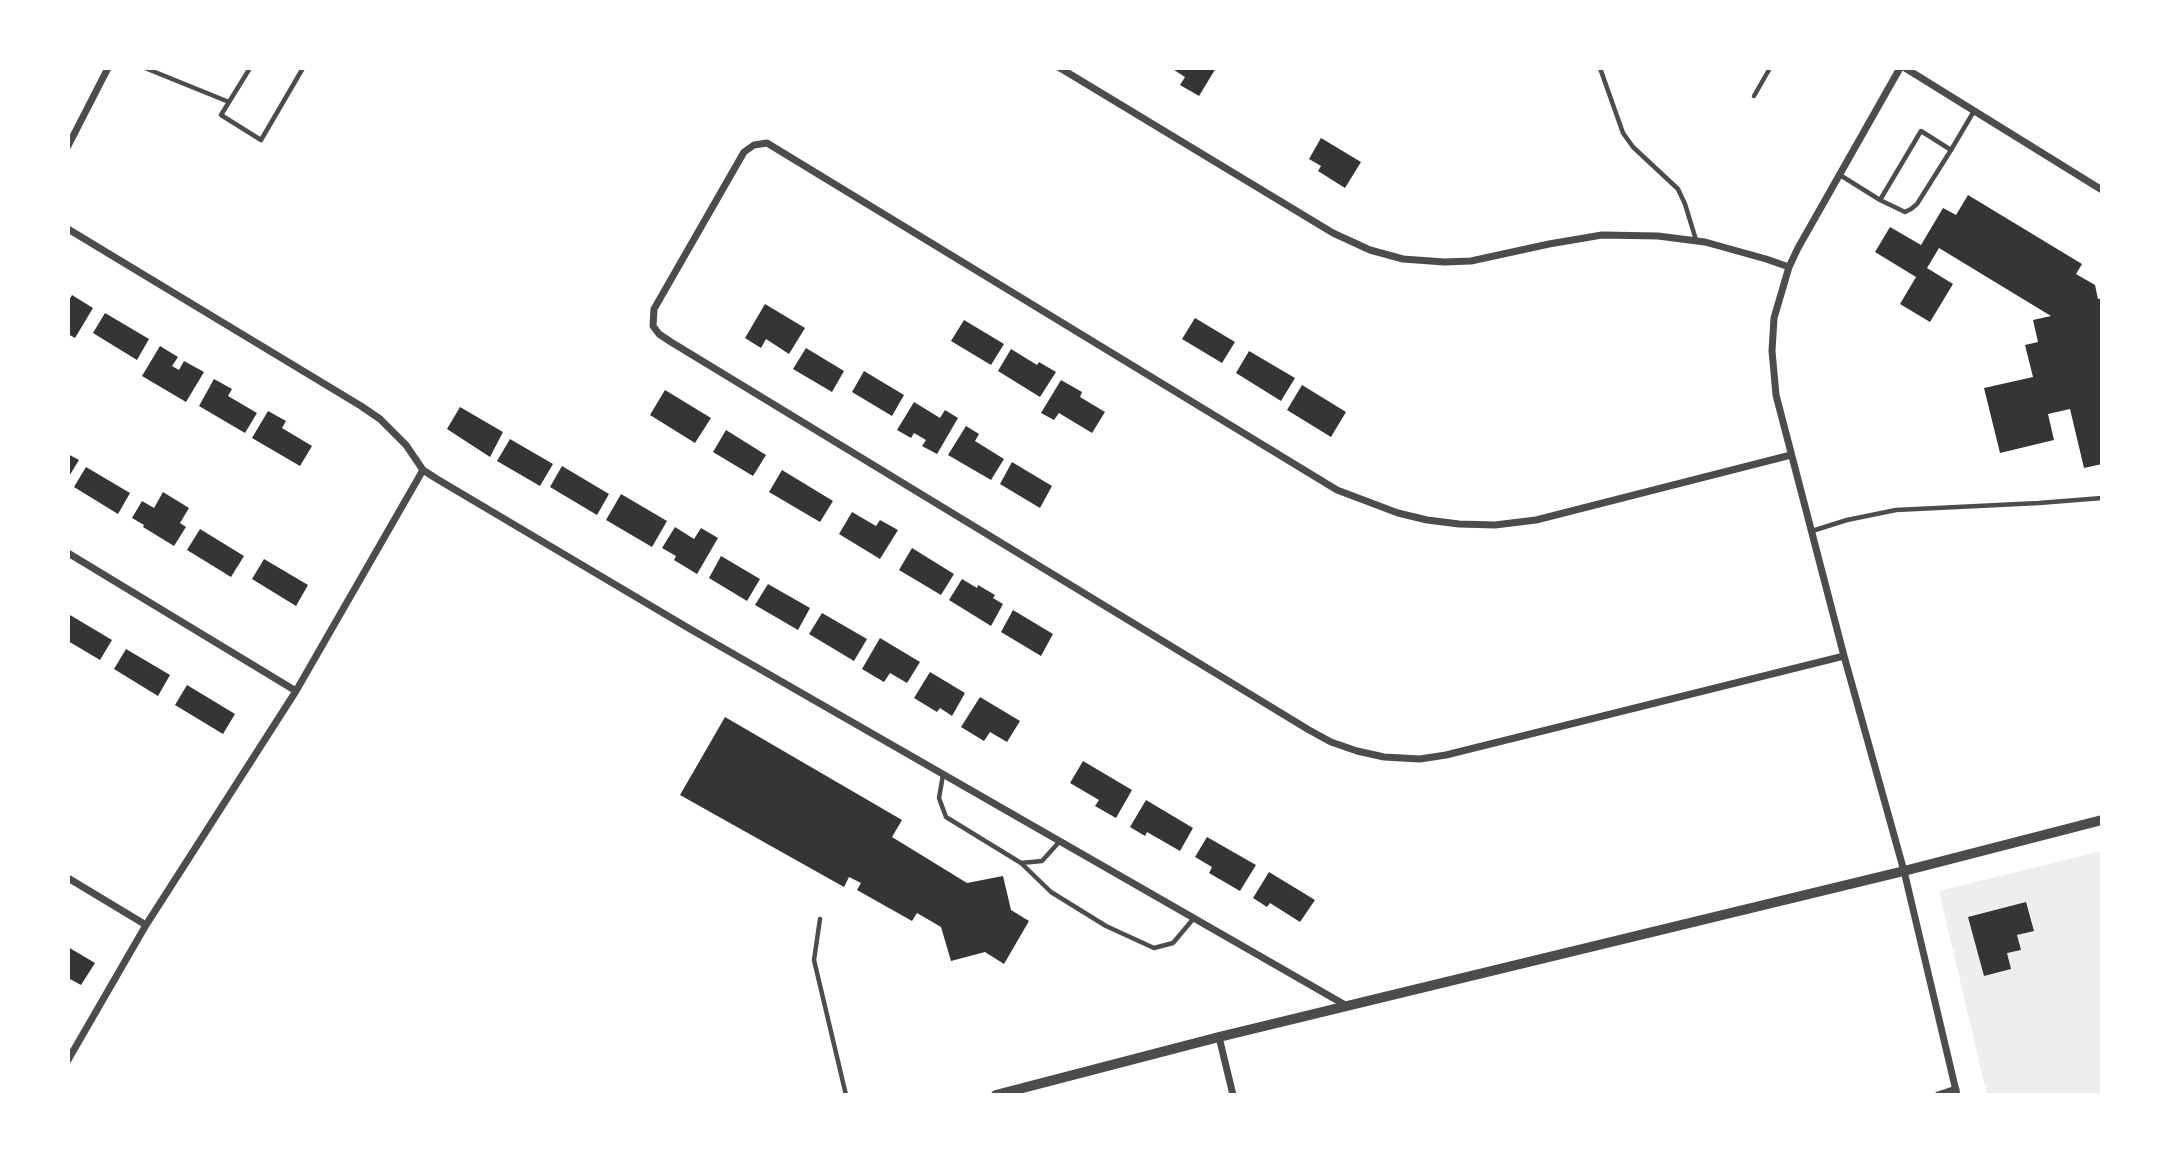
<!DOCTYPE html>
<style>
body{margin:0}
#map{position:relative;width:2170px;height:1163px;overflow:hidden;background:#fff;font-family:Commissioner,sans-serif}
canvas{display:block}
.frame{position:absolute;inset:0;border:70px solid #fff;pointer-events:none}
</style>
<div id="map">
<canvas width="2170" height="1163"></canvas>
<div class="frame"></div>
</div>
<script>
const c = document.querySelector('canvas').getContext('2d');
c.lineJoin = 'round';
function paint(path, color) {
  c.fillStyle = color;
  c.fill(path, 'evenodd');
}
function shape(rows) {
  const path = new Path2D();
  for (const r of rows) {
    path.moveTo(r[0], r[1]);
    for (let i = 2; i < r.length; i += 2) path.lineTo(r[i], r[i + 1]);
  }
  return path;
}
function stroke(path, color, width, dash) {
  c.strokeStyle = color;
  c.lineWidth = width;
  c.lineCap = dash ? 'butt' : 'round';
  c.setLineDash(dash || []);
  c.stroke(path);
}
const green = shape([
 [2102,851,2102,1095,1987,1095,1939,891]
]);
const building = shape([
 [1171,68,1216,68,1199,96,1180,85,1185,77],
 [1321,138,1361,162,1345,188,1318,171,1321,166,1309,159],
 [1968,195,2082,264,2076,274,2095,285,2098,299,2102,298,2102,464,2084,468,2070,409,2048,414,2054,440,2000,453,1984,388,2033,377,2025,345,2038,342,2033,320,2051,316,1939,248,1927,268,1953,284,1930,322,1900,304,1916,277,1875,252,1890,227,1921,245,1943,208,1956,215],
 [72,295,93,308,75,338,68,334,68,302],
 [765,304,805,328,789,354,766,339,761,348,745,338],
 [105,313,149,339,137,360,93,333],
 [1195,318,1235,342,1222,363,1182,339],
 [964,320,1004,344,991,365,951,341],
 [160,346,178,357,172,366,179,370,184,361,204,372,186,402,142,376],
 [806,348,844,371,832,392,793,369],
 [1011,349,1037,365,1039,362,1056,372,1040,397,998,371],
 [1249,351,1295,378,1281,401,1236,373],
 [864,371,904,395,892,416,852,392],
 [214,379,232,389,228,396,257,413,245,433,199,406],
 [1061,380,1082,392,1080,397,1105,412,1092,433,1059,413,1054,420,1041,413],
 [1302,385,1346,412,1331,437,1287,410],
 [665,390,711,418,695,443,650,415],
 [914,402,940,418,945,410,958,418,937,454,922,446,926,440,914,433,911,438,897,430],
 [460,407,503,432,490,457,447,429],
 [268,411,286,421,282,428,312,446,300,466,252,438],
 [966,426,979,434,975,441,1004,459,991,480,948,455],
 [726,430,766,455,753,476,713,452],
 [510,439,553,464,540,486,497,461],
 [68,454,79,460,68,478],
 [1012,462,1052,486,1040,508,1000,484],
 [562,466,609,494,597,515,550,487],
 [86,467,130,493,118,514,74,487],
 [782,470,833,501,820,522,769,492],
 [163,492,189,508,180,523,186,527,174,546,143,527,144,525,132,518,142,501,154,508],
 [621,494,667,521,652,547,606,520],
 [852,512,876,526,880,520,898,530,880,559,839,534],
 [675,527,694,539,701,528,718,538,697,574,674,560,676,556,662,548],
 [200,529,244,556,231,577,187,550],
 [912,548,954,574,941,595,899,570],
 [721,556,760,579,747,601,709,578],
 [264,559,308,585,296,606,252,579],
 [962,579,977,588,978,585,995,595,993,598,1003,604,991,626,949,600],
 [768,584,810,608,798,630,755,605],
 [1013,610,1053,634,1041,656,1001,632],
 [822,613,867,639,854,661,809,634],
 [70,615,112,640,100,660,68,641,68,618],
 [880,638,920,662,907,683,890,673,884,682,862,669],
 [126,649,170,675,158,696,114,669],
 [930,672,965,693,952,716,940,708,937,712,914,698],
 [187,685,235,714,223,734,175,705],
 [980,697,1020,721,1007,742,990,732,984,741,961,727],
 [725,717,902,820,892,837,967,883,1003,876,1011,910,1029,921,1004,964,985,952,951,961,941,927,917,913,912,921,857,890,861,883,849,877,844,887,680,795],
 [1083,761,1132,790,1116,818,1095,806,1099,800,1070,783],
 [1146,800,1193,828,1180,851,1147,832,1145,836,1130,827],
 [1207,837,1256,865,1240,891,1209,873,1212,867,1195,857],
 [1269,872,1315,900,1300,922,1270,903,1267,907,1253,898],
 [2026,902,2034,931,2017,935,2021,950,2007,953,2011,969,1984,976,1968,917],
 [68,947,95,963,81,985,68,978]
]);
const service = shape([
 [145,68,229,102],
 [250,68,221,115,261,140,303,68],
 [1600,68,1623,133,1633,147,1678,189,1685,204,1696,240],
 [1754,96,1770,68],
 [1840,175,1880,200,1921,131,1951,150,1974,111],
 [1880,200,1905,212,1911,209,1917,204,1951,150],
 [1812,531,1847,520,1896,510,2039,503,2102,498],
 [943,775,939,798,946,817,1021,863,1042,861,1060,841],
 [1021,863,1051,892,1106,926,1154,948,1173,943,1194,918],
 [820,919,814,960,846,1095]
]);
const minor = shape([
 [1060,68,1333,233,1370,250,1403,259,1444,262,1471,261,1549,244,1602,235,1658,236,1705,242,1766,259,1789,267],
 [1900,68,1798,248,1789,267,1774,318,1772,351,1776,395,1844,656,1904,871,1957,1095],
 [1905,68,2102,190],
 [68,146,108,68],
 [68,229,361,406,380,419,406,445,423,470,437,479,690,629,1347,1006],
 [1791,455,1536,520,1495,525,1459,524,1427,520,1398,513,1337,490,767,143,754,145,744,152,654,309,653,326,659,334,671,342,1309,730,1331,742,1357,751,1384,757,1420,759,1446,755,1844,656],
 [68,553,296,691],
 [68,878,146,925],
 [1219,1037,1233,1095],
 [68,1060,146,925,296,691,423,470],
 [1938,1095,1956,1089]
]);
const tertiary = shape([
 [996,1095,1219,1037,1904,871,2102,820]
]);
paint(green, '#eee');
paint(building, '#353535');
stroke(service, '#4c4c4c', 4.5);
stroke(minor, '#4c4c4c', 7);
stroke(tertiary, '#4c4c4c', 10);
</script>
